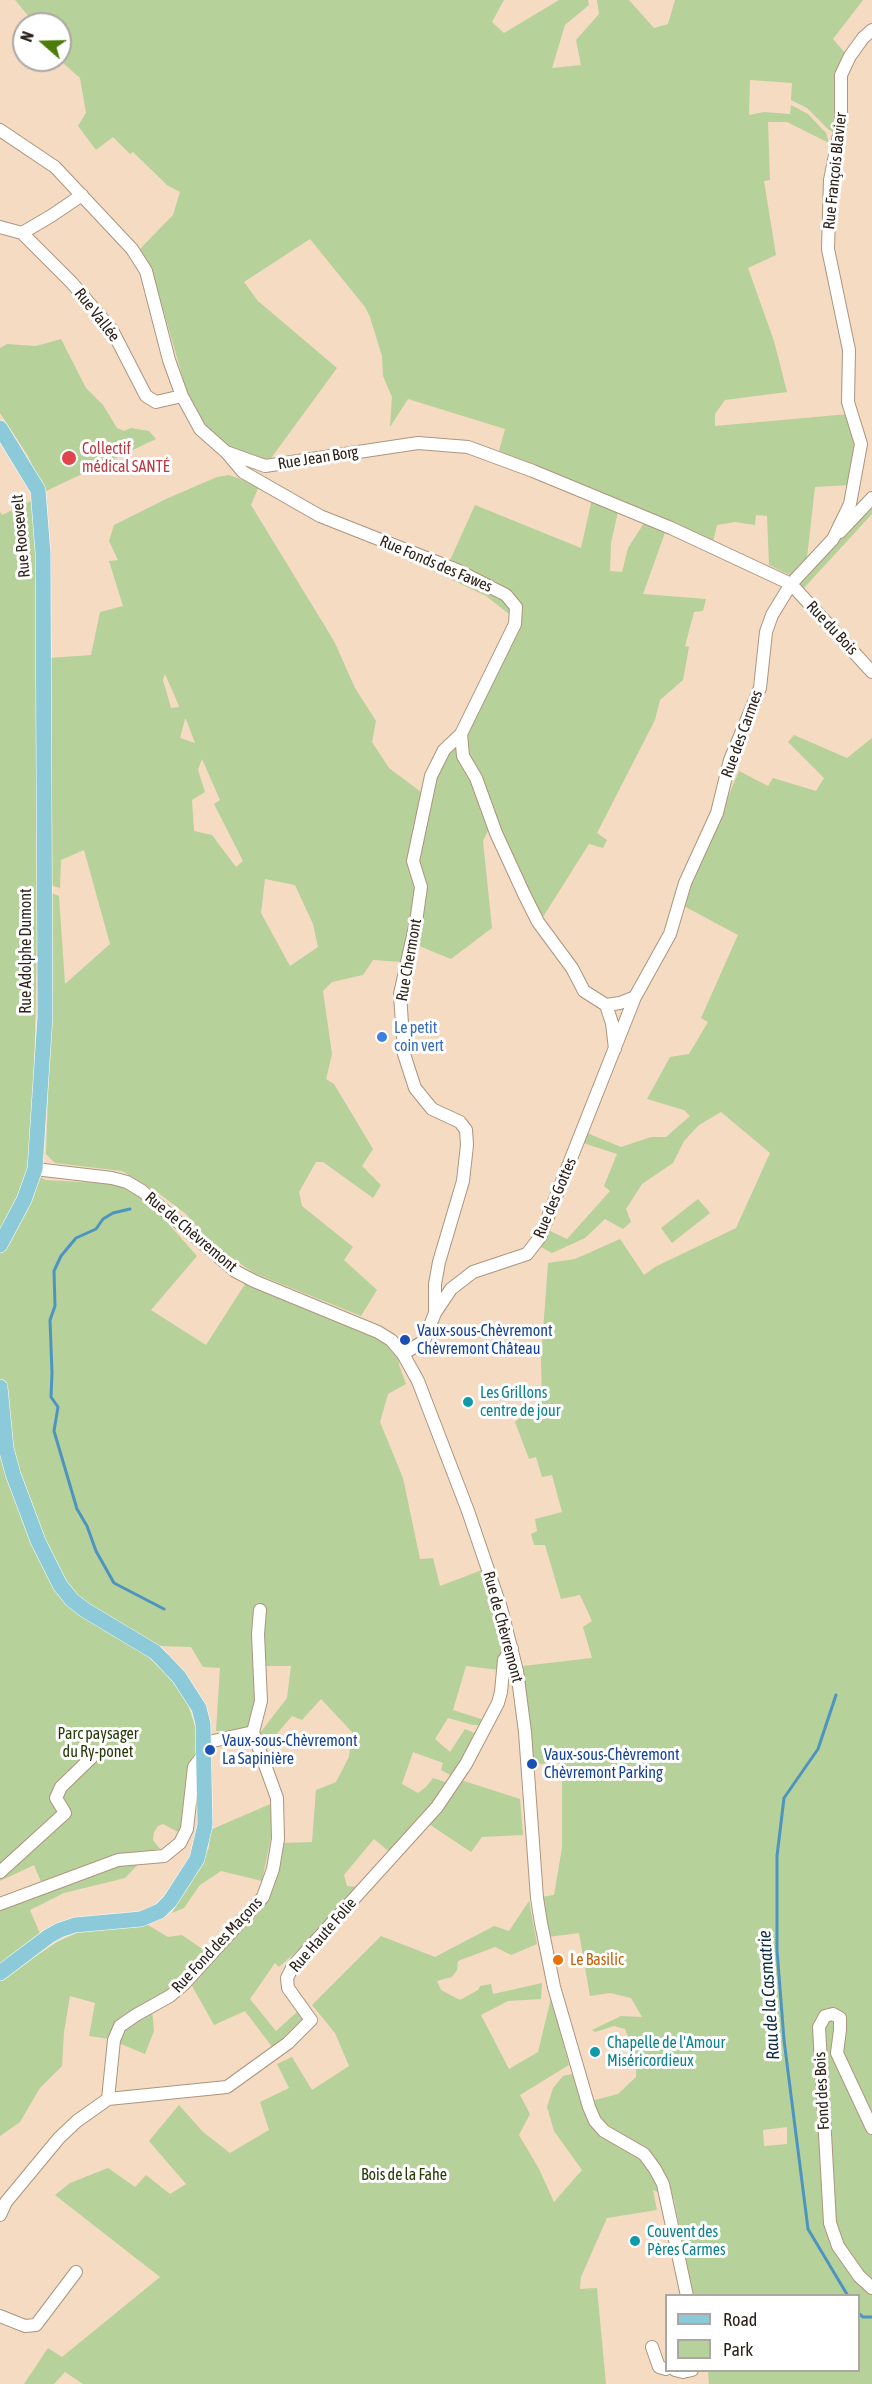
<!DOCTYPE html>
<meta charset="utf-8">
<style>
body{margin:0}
#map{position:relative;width:872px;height:2384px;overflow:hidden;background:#f4dbc2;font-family:"Asap Condensed",sans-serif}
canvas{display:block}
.legend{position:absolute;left:665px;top:2294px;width:195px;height:78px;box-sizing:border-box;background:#fff;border:2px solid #aba7a3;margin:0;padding:8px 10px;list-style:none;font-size:18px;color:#2d231a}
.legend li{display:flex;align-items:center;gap:12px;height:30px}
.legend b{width:30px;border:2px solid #aba7a3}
.north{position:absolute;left:12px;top:12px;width:60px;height:60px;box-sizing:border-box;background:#fff;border:2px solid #aba7a3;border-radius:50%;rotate:290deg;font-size:16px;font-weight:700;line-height:24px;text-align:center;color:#2d231a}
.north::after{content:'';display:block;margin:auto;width:21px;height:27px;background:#4b7c09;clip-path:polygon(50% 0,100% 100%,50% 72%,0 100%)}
</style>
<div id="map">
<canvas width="872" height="2384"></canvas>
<ul class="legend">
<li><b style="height:8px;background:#8ccad9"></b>Road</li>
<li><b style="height:16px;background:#b7d19a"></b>Park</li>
</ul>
<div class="north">N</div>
</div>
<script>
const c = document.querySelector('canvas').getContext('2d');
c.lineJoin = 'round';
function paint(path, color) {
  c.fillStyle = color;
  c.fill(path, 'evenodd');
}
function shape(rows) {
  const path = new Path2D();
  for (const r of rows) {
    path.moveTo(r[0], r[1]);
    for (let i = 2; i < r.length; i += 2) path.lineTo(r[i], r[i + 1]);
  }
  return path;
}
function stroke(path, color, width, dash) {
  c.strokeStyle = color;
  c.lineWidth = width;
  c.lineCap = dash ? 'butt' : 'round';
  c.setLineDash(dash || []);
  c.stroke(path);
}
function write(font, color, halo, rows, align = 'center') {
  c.font = font + ' "Asap Condensed",sans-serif';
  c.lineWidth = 6;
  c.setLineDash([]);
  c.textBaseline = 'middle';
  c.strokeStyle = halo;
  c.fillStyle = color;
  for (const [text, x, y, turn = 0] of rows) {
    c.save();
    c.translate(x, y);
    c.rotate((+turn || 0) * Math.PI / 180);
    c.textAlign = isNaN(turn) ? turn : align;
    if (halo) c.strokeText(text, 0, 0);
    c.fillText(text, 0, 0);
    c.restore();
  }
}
const green = shape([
 [15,0,504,0,492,22,504,33,559,0,588,0,589,5,565,25,552,68,581,65,576,40,599,14,597,0,629,0,654,28,668,24,675,0,863,0,833,39,845,53,836,133,829,130,807,108,791,100,792,83,750,80,749,115,764,112,790,114,791,105,808,114,826,133,829,143,787,122,768,122,770,180,764,181,776,255,748,268,774,341,787,392,725,400,715,414,715,426,849,414,857,443,851,485,815,487,806,566,796,578,769,565,767,516,756,515,755,525,735,522,717,525,713,542,499,451,505,429,408,399,390,427,392,397,383,376,382,356,370,317,365,307,310,239,244,282,258,301,337,368,269,461,237,453,208,431,191,406,152,271,140,249,173,215,180,192,167,185,133,152,130,154,113,137,96,150,78,126,86,113,80,78,63,63,60,57,60,24,35,24],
 [61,339,86,388,103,405,117,428,124,431,131,428,149,431,156,439,44,492,28,456,0,413,0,348,7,344,36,346],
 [229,475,259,486,251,505,334,641,355,688,376,721,372,742,389,768,425,795,447,750,457,744,490,827,483,841,492,928,451,959,419,946,425,904,422,874,414,875,416,906,401,962,373,960,363,975,332,982,323,991,332,1054,326,1079,334,1084,373,1149,362,1166,381,1185,373,1198,323,1162,316,1162,299,1192,302,1206,353,1247,344,1260,377,1290,361,1316,254,1273,213,1245,186,1214,157,1192,122,1171,55,1163,46,1154,50,1032,49,892,59,896,65,984,110,944,84,850,61,860,60,888,50,885,49,658,91,655,100,612,123,606,109,561,118,560,109,541,114,525,166,499,217,477],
 [165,674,179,706,179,707,171,708,163,680],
 [185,719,186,719,195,743,180,738],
 [202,759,220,800,214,804,243,861,236,867,212,835,194,831,192,800,205,792,198,770],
 [265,879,295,885,313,924,318,947,290,966,261,913],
 [38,490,40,804,32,1172,45,1180,116,1184,150,1203,197,1256,151,1310,206,1345,247,1281,378,1337,398,1355,399,1365,406,1384,388,1394,380,1422,403,1478,420,1559,433,1558,440,1586,482,1570,503,1635,499,1670,466,1666,453,1710,481,1719,480,1725,473,1725,448,1718,435,1739,450,1752,465,1729,481,1736,456,1778,441,1770,443,1763,413,1752,402,1784,418,1793,426,1787,433,1778,452,1784,392,1854,374,1839,344,1875,347,1886,358,1887,324,1927,279,1967,275,1963,250,1999,276,2031,297,2012,302,2019,273,2048,245,2011,214,2025,192,1986,266,1901,282,1843,312,1842,316,1790,336,1782,349,1757,352,1732,321,1699,302,1720,292,1716,269,1743,260,1733,287,1698,291,1666,264,1666,249,1731,216,1731,220,1668,203,1667,191,1647,157,1646,184,1692,198,1736,201,1809,183,1816,180,1833,163,1824,158,1826,154,1832,153,1840,160,1849,152,1850,125,1878,64,1893,30,1910,41,1936,0,1968,0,1909,61,1885,41,1882,34,1865,0,1881,0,512,2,515,33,500],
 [592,499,618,512,611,543,610,571,622,572,628,548,644,523,666,530,643,594,706,599,703,611,694,612,685,646,689,647,683,680,660,700,655,720,597,833,607,840,603,848,589,844,541,920,464,751,468,731,518,621,486,596,423,566,427,559,447,567,475,505,581,548],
 [872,503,872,514,803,589,799,583],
 [794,735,847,758,872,738,872,2384,709,2384,708,2371,858,2370,858,2296,693,2295,674,2199,653,2190,657,2210,607,2218,581,2277,580,2289,597,2288,606,2384,83,2384,65,2372,54,2384,24,2384,48,2348,62,2357,160,2277,55,2195,70,2183,108,2168,135,2187,146,2175,170,2194,186,2184,149,2141,179,2105,203,2132,230,2153,269,2130,260,2102,289,2088,277,2064,292,2057,312,2090,349,2066,335,2033,312,2005,381,1936,435,1957,494,1926,509,1931,529,1901,537,1944,511,1955,495,1947,458,1961,457,1970,452,1977,437,1981,441,1990,460,2000,478,1990,480,1986,491,1984,493,1994,542,1983,541,1999,508,2001,481,2015,509,2069,538,2052,551,1998,569,2065,520,2095,530,2114,519,2135,539,2169,554,2202,582,2170,554,2131,547,2107,553,2088,563,2076,580,2072,591,2101,618,2094,636,2077,636,2068,629,2039,625,2029,614,2026,595,2032,592,2030,621,2016,642,2017,631,1998,610,1993,590,1996,579,1933,548,1937,541,1897,554,1895,562,1848,562,1763,533,1764,523,1666,592,1658,583,1627,592,1621,580,1595,561,1599,545,1545,534,1545,531,1534,537,1531,535,1519,562,1512,552,1475,542,1477,536,1457,529,1459,515,1422,526,1413,542,1407,541,1358,548,1263,575,1259,620,1239,644,1275,655,1267,736,1228,770,1153,721,1112,699,1125,684,1141,673,1163,642,1184,626,1209,631,1222,623,1229,605,1219,585,1238,552,1253,541,1247,548,1230,567,1239,610,1191,604,1186,617,1154,583,1143,587,1133,621,1147,651,1137,666,1137,690,1116,684,1110,647,1099,670,1057,689,1054,708,1022,701,1018,738,935,682,905,739,771,768,786,773,778,816,791,824,778,788,742],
 [787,2127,787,2144,764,2146,763,2130],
 [698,1199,710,1213,672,1243,661,1228],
 [461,1780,520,1799,523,1835,482,1837,471,1852,429,1824],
 [275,1802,275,1817,262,1881,221,1871,200,1885,184,1908,172,1913,209,1848,210,1830],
 [148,1925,168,1937,182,1935,205,1951,173,1988,151,1999,154,2031,145,2054,109,2039,89,2036,95,2003,70,1996,64,2032,62,2066,40,2088,20,2122,0,2136,0,1980,57,1942,81,1931]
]);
const stream = shape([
 [130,1209,113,1213,103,1219,96,1229,76,1238,61,1256,54,1271,55,1306,50,1320,52,1373,51,1397,58,1407,54,1431,77,1509,87,1526,96,1551,114,1583,164,1609],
 [836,1695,818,1749,784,1798,777,1856,777,1950,784,2040,808,2229,848,2296],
 [858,2313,863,2317,872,2317]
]);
const minor = shape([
 [0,130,55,167,132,249,146,271,169,360,182,396,200,429,226,452,265,466,418,443,468,447,533,471,671,528,791,584,872,672],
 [0,227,22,233,72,283,112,330,146,396,156,402,182,396],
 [22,233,51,216,82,195],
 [227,453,243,472,320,516,457,570,506,595,516,607,515,624,461,734,444,750,431,776,413,861,421,887,416,922,400,994,404,1054,415,1088,432,1109,460,1122,466,1130,467,1145,463,1181,439,1262,435,1284,435,1313],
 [840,532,872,498],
 [461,734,463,756,476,778,496,833,524,894,538,922,572,968,584,991,606,1005,612,1023,615,1049],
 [606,1005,620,1003,635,997],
 [35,1169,112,1178,127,1182,142,1191,235,1271,254,1281,378,1332,391,1340,403,1354,418,1381,468,1511,501,1608,517,1671,525,1732,537,1898,541,1923,554,1987,589,2107,595,2121,604,2131,644,2154,655,2169,663,2184,687,2296],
 [403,1354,424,1341,435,1313,451,1289,473,1272,527,1254,540,1237,635,997,670,934,685,883,717,813,730,760,760,688,766,632,772,615,791,584,833,539,850,504,861,444,848,402,849,350,828,249,830,180,841,125,841,75,850,56,863,38,872,30],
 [204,1743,253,1732],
 [0,1872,65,1813,56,1798,61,1787,92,1757],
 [0,1904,118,1860,164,1856,180,1843,187,1829,194,1767,204,1754],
 [108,2099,114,2040,120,2026,136,2015,170,1996,184,1984,263,1897,273,1869,278,1839,277,1798,253,1732,261,1701,258,1634,260,1610],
 [872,2128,837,2053,840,2030,840,2018,833,2014,825,2016,819,2027,830,2223,838,2246,859,2276,872,2288],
 [0,2215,6,2202,59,2138,77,2121,108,2099,227,2087,288,2043,311,2020,288,1988,287,1978,293,1966,437,1807,466,1764,498,1703,501,1692,504,1660,512,1648],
 [0,2316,25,2326,36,2325,76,2272],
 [652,2347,659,2367,666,2369],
 [675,2370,683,2372,692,2370]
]);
const major = shape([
 [0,428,38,490,43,553,45,1017,35,1169,24,1200,0,1245],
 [0,1387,6,1448,13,1474,38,1541,60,1585,72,1600,85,1610,155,1652,163,1660,179,1677,199,1708,203,1724,205,1825,197,1859,170,1901,160,1911,141,1919,75,1925,60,1930,49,1936,0,1973]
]);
const markers = [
 [69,458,8,"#e0444e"],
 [382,1037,6,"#3f7fe0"],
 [405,1340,6,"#1a4fb4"],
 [468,1402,6,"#0f9aa8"],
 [210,1750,6,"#1a4fb4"],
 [532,1764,6,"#1a4fb4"],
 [558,1960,6,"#e8710a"],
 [595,2052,6,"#0f9aa8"],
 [635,2241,6,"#0f9aa8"]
];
const streetNames = [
 ["Rue François Blavier",835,171,-84],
 ["Rue Vallée",97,315,52],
 ["Rue Jean Borg",318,458,-9],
 ["Rue Roosevelt",21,536,-95],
 ["Rue Fonds des Fawes",436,564,23],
 ["Rue du Bois",832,628,47],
 ["Rue des Carmes",742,734,-70],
 ["Rue Adolphe Dumont",26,951,-90],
 ["Rue Chermont",409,960,-80],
 ["Rue des Gottes",555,1198,-67],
 ["Rue de Chèvremont",191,1232,40],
 ["Rue de Chèvremont",503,1627,75],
 ["Rue Haute Folie",323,1935,-49],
 ["Rue Fond des Maçons",217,1945,-47],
 ["Fond des Bois",822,2091,-93]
];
const healthNames = [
 ["Collectif",82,449],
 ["médical SANTÉ",82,467]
];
const shopNames = [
 ["Le petit",394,1028],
 ["coin vert",394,1046]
];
const transitNames = [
 ["Vaux-sous-Chèvremont",417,1331],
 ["Chèvremont Château",417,1349],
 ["Vaux-sous-Chèvremont",222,1741],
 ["La Sapinière",222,1759],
 ["Vaux-sous-Chèvremont",544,1755],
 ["Chèvremont Parking",544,1773]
];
const cultureNames = [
 ["Les Grillons",480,1393],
 ["centre de jour",480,1411],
 ["Chapelle de l'Amour",607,2043],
 ["Miséricordieux",607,2061],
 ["Couvent des",647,2232],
 ["Pères Carmes",647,2250]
];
const parkNames = [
 ["Parc paysager",98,1734],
 ["du Ry-ponet",98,1752],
 ["Bois de la Fahe",404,2175]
];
const foodNames = [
 ["Le Basilic",570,1960]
];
const waterNames = [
 ["Rau de la Casmatrie",769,1995,-94]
];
paint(green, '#b7d19a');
stroke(stream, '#4d95c0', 3);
stroke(minor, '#ad957e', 14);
stroke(major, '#fff', 16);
stroke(minor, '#fff', 12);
stroke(major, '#8ccad9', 15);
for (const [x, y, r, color] of markers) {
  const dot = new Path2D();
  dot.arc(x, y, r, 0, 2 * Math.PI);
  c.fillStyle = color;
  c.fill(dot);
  stroke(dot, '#fff', 2);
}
write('16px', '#2d231a', '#fff', streetNames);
write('16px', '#be3a42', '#fff', healthNames, 'left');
write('16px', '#366cbe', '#fff', shopNames, 'left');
write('16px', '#164399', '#fff', transitNames, 'left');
write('16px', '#0d838f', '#fff', cultureNames, 'left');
write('16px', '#263907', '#fff', parkNames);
write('16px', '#c56008', '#fff', foodNames, 'left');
write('italic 18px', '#0b2d3f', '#fff', waterNames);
</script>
